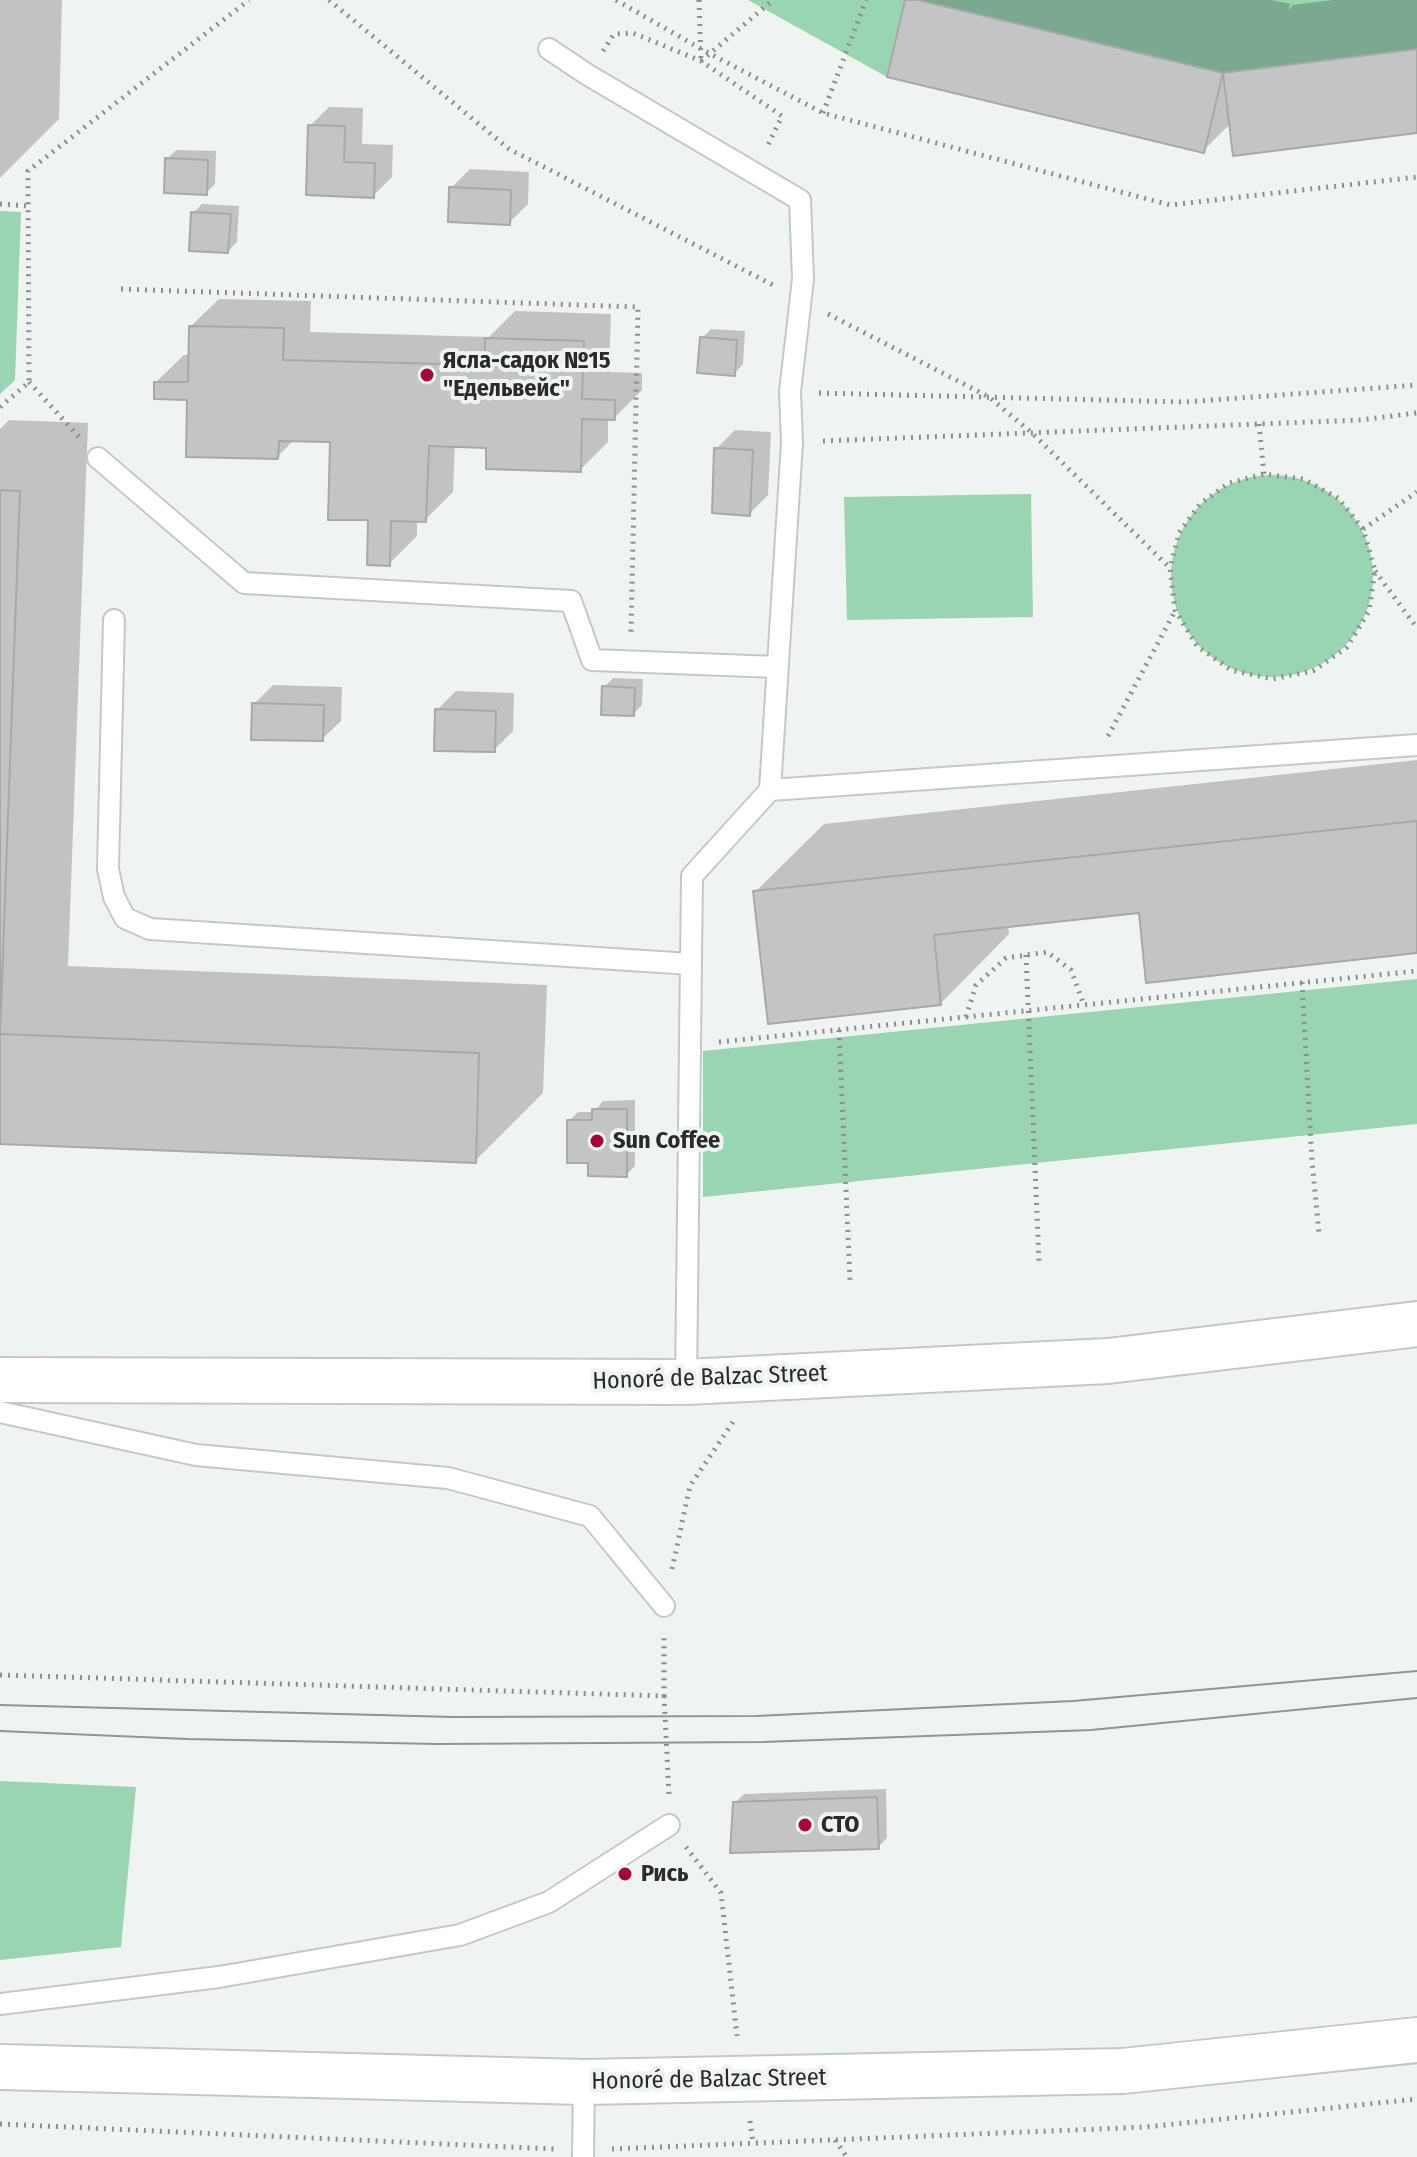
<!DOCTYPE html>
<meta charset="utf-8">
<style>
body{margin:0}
canvas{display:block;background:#f0f4f1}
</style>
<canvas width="1417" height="2157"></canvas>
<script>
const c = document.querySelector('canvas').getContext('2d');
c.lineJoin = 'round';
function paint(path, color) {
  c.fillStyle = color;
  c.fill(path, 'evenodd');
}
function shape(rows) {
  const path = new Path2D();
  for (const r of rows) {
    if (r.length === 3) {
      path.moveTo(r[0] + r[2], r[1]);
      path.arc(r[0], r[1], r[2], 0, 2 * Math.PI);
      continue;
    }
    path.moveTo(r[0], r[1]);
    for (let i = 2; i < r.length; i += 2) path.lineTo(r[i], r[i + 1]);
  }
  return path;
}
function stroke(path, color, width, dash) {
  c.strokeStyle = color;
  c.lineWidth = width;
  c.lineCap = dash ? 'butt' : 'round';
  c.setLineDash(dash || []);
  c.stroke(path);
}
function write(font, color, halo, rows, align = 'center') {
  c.font = font + ' "Fira Sans Condensed",sans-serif';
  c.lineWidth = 8;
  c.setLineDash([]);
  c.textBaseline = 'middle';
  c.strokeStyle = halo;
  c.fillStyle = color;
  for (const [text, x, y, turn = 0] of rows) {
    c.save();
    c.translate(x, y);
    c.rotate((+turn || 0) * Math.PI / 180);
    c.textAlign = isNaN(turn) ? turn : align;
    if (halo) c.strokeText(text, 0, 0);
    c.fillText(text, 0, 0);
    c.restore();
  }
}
const green = shape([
 [748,0,905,0,887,77],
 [918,0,1417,0,1417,49,1223,73],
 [0,211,21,212,15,380,0,394],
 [1272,576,101],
 [1031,494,1033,617,847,620,844,497],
 [1417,979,1417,1124,703,1197,703,1051],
 [0,1781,136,1787,121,1947,0,1960]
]);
const shadow = shape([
 [0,0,62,0,59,119,0,178],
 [907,0,1271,0,1290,4,1288,10,1293,5,1333,0,1417,0,1417,131,1231,123,1203,151],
 [329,107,363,108,362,144,393,145,392,177,373,196,310,126],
 [176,150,216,151,215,184,206,193,167,159],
 [470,169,529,172,528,204,509,223,451,188],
 [202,204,239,206,237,242,228,251,193,213],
 [219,299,311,301,310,332,489,337,515,311,611,314,609,372,642,373,642,390,614,418,608,418,608,442,580,470,488,446,455,445,453,492,425,520,417,520,417,536,389,564,332,440,295,439,277,457,189,398,156,382,184,355,190,355,191,326],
 [711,329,745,331,743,364,734,374,702,338],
 [9,420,88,423,68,966,547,985,543,1093,475,1161,0,1142,0,429],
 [735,430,771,432,768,495,749,514,716,449],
 [613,678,643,679,642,705,633,714,604,687],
 [273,685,342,687,341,721,322,739,254,704],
 [456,691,514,693,513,731,494,750,437,710],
 [1417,760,1417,951,1140,911,1008,925,1009,934,941,1003,755,892,824,824],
 [635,1100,635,1166,626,1175,590,1161,569,1121,578,1112,594,1112,603,1101],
 [886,1789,887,1838,878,1847,735,1803,744,1794]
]);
const building = shape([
 [905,0,918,0,1223,73,1204,153,887,77,905,0],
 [1417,49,1417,133,1233,156,1223,73,1417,49],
 [308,125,345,126,344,162,375,163,374,198,306,195,308,125],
 [165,158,208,160,207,195,164,193,165,158],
 [449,187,511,190,510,225,448,222,449,187],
 [191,212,231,214,228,253,189,251,191,212],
 [189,326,284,328,283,360,485,365,485,338,584,341,582,399,615,400,615,420,582,419,581,472,486,469,486,448,429,446,426,522,391,521,390,566,367,565,368,520,328,520,330,442,279,441,278,459,186,457,187,400,154,399,154,382,188,382,189,326],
 [700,337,737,340,735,376,697,373,700,337],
 [714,448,753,450,750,516,712,513,714,448],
 [0,490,20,491,0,1034,479,1053,476,1163,0,1144,0,490],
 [602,686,635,688,634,716,601,715,602,686],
 [252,703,324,705,323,741,251,740,252,703],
 [435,709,496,711,495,752,434,751,435,709],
 [1417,821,1417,953,1146,983,1139,913,934,935,941,1005,768,1024,753,891,1417,821],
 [592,1109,627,1109,627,1177,588,1176,588,1163,567,1163,567,1120,592,1120,592,1109],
 [877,1797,879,1849,730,1853,733,1802,877,1797]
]);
const path = shape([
 [329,0,509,149,773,285],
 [616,0,701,49,823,113,1170,205,1417,177],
 [699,0,701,61],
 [603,51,614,34,633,33,701,61,782,116,768,145],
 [701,61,773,0],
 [823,113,866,0],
 [0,204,29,206],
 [121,289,638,307,631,633],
 [828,314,989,397,1032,433,1170,568,1175,610,1197,646,1231,670,1272,679,1313,671,1347,647,1369,611,1375,570,1363,529,1338,498,1303,479,1264,474,1229,483,1200,504,1179,533,1170,568],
 [29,382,79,437],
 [819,393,1184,402,1417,385],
 [0,407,29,382,28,171,249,0],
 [1259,424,1264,474],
 [823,441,1361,420,1417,413],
 [1363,529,1417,492],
 [1375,571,1417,628],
 [1108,736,1175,611],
 [1026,955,1039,1261],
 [1302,982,1312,1161,1319,1233],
 [966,1017,976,985,1006,958,1047,952,1071,970,1084,1005],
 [839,1030,850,1280],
 [719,1042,1417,971],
 [672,1569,690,1486,733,1422],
 [0,1675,664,1696,664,1634],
 [664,1696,669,1795],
 [686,1847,721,1893,737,2036],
 [750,2121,753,2143],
 [0,2124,554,2149],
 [835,2140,847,2157],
 [612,2149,1146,2127,1417,2099]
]);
const lane = shape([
 [549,49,588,75,800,200,803,279,790,392,792,442,770,790,692,876,686,1382],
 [98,458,244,583,571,601,592,660,777,667],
 [114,620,108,869,114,897,125,918,150,929,691,964],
 [770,790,1417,745],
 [0,1412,196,1455,448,1478,590,1516,664,1606],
 [0,2004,219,1977,460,1935,549,1902,669,1825],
 [583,2157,584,2082]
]);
const secondary = shape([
 [0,1380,686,1382,1108,1361,1417,1324],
 [0,2067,584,2082,1123,2071,1417,2040]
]);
const tram = shape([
 [0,1705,453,1717,756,1716,1073,1701,1417,1671],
 [0,1731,187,1739,438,1744,763,1742,1091,1730,1417,1698]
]);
const markers = [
 [427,375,8,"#a20742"],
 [597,1141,8,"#a20742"],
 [805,1825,8,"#a20742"],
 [625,1874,8,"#a20742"]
];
const poiNames = [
 ["Ясла-садок №15",443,361],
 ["\"Едельвейс\"",443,389],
 ["Sun Coffee",613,1141],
 ["СТО",821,1825],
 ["Рись",641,1874]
];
const streetNames = [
 ["Honoré de Balzac Street",710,1378,-2],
 ["Honoré de Balzac Street",709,2080,-1]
];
paint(green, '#9ad4b3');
paint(shadow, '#0003');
paint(building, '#c2c5c3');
stroke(building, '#a6a9a7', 2);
stroke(lane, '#c5c8c6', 24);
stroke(secondary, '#c5c8c6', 48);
stroke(path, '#8c8f8d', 5, [2, 6]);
stroke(lane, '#fff', 20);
stroke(secondary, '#fff', 44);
stroke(tram, '#929593', 2);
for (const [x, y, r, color] of markers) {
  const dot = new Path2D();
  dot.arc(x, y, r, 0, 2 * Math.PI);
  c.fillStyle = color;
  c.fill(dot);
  stroke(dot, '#f0f4f1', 3);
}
write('bold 24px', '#292b2a', '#f0f4f1', poiNames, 'left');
write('24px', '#292b2a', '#f0f4f1', streetNames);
</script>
